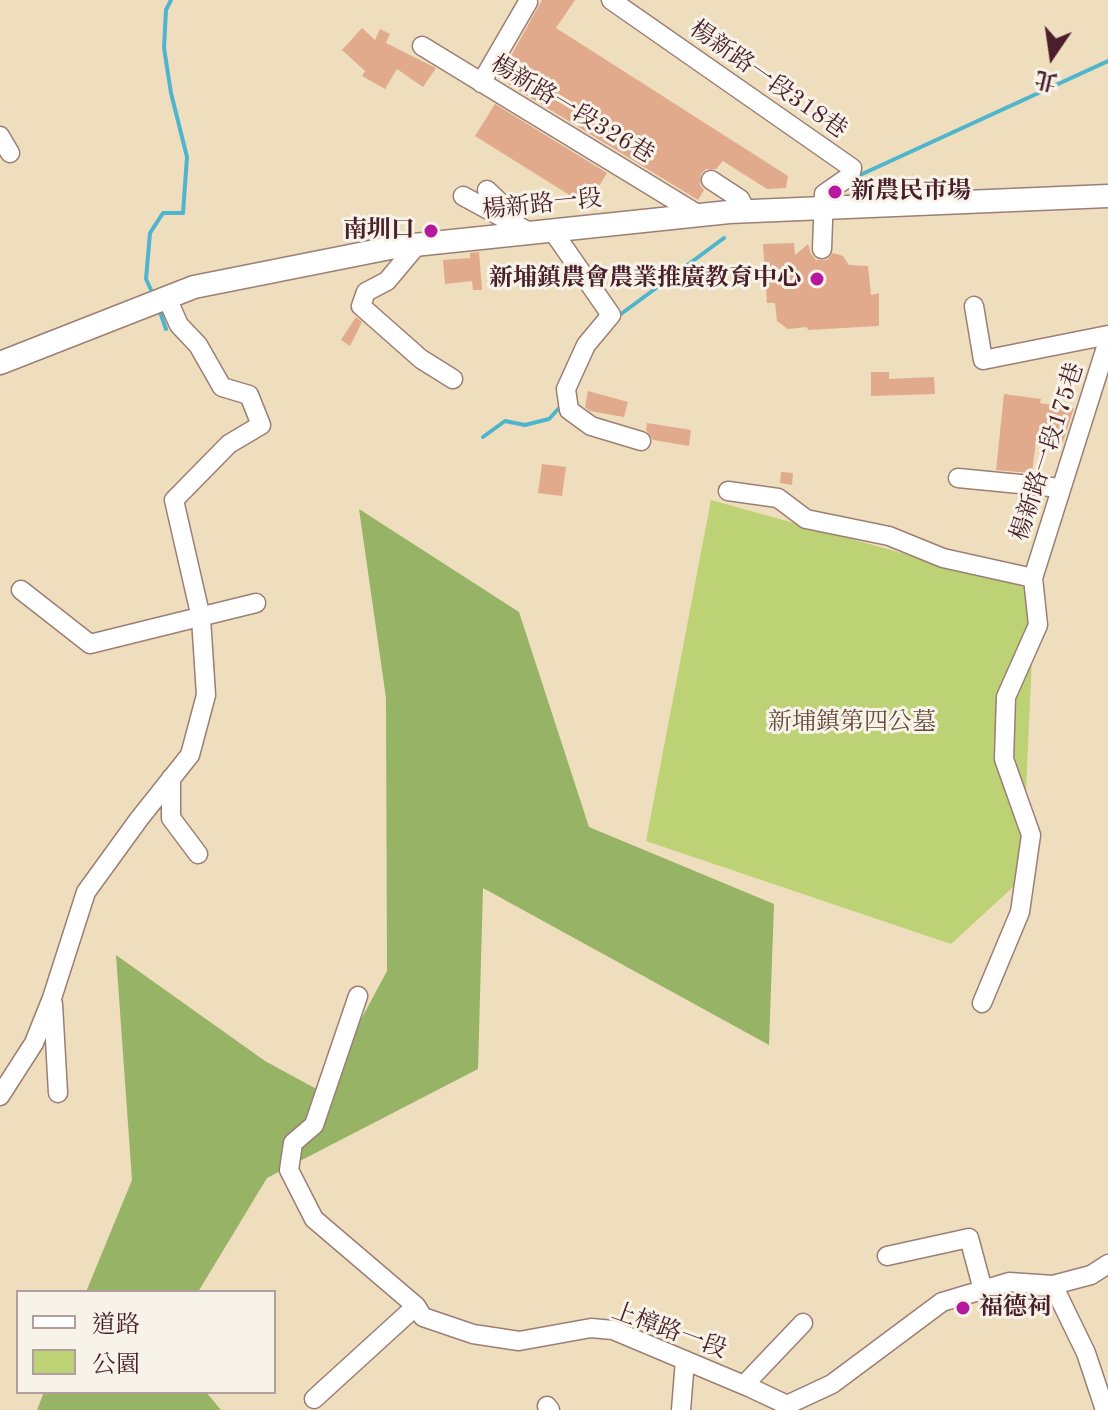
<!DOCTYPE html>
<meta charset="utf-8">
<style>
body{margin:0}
#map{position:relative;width:1108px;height:1410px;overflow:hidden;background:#efdebe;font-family:"Old Standard TT","Noto Serif TC",serif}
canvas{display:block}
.legend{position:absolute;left:16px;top:1290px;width:260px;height:104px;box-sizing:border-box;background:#f7f3e8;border:2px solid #b29e9c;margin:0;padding:10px 14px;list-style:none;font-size:24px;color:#4a1f2b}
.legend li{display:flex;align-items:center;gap:16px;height:40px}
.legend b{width:40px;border:2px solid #b29e9c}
.north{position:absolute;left:1012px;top:16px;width:80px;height:80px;-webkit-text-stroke:6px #f7f3e8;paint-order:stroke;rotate:193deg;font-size:22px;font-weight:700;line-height:32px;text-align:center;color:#4a1f2b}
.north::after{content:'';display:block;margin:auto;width:28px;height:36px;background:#4a1f2b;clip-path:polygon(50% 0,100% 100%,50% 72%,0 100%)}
</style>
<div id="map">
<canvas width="1108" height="1410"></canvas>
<ul class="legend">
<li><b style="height:10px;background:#fff"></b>道路</li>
<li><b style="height:22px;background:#bdd175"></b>公園</li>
</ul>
<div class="north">北</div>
</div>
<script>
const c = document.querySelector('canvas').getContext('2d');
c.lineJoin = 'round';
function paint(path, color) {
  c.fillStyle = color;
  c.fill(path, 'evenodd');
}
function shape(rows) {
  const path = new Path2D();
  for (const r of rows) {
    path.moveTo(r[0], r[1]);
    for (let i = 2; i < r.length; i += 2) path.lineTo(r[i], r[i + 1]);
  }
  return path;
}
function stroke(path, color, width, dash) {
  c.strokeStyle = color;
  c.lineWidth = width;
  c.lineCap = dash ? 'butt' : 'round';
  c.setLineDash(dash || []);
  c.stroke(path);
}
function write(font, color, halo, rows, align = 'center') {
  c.font = font + ' "Old Standard TT","Noto Serif TC",serif';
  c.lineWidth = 6;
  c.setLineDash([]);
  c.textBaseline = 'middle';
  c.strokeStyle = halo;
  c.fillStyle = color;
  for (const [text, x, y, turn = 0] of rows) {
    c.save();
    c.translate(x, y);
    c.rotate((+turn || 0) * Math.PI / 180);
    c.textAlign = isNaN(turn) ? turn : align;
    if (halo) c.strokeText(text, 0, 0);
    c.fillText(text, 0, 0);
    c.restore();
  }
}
const green = shape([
 [711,500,1035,590,1022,879,951,944,646,841]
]);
const forest = shape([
 [359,509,519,612,589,827,774,904,769,1045,483,888,478,1069,267,1178,198,1292,86,1292,132,1180,116,955,265,1061,322,1092,387,971,386,698],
 [44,1392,206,1392,221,1410,37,1410]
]);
const stream = shape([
 [860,175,1108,61],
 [152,292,146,279,150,233,163,213,183,213,187,157,171,93,164,48,166,10,171,0],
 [160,312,166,329],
 [621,314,724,238],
 [483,437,505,421,525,425,549,419,561,406]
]);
const building = shape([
 [542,0,575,0,556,28,788,176,786,188,767,189,723,161,716,169,706,169,701,174,700,185,704,190,698,200,508,84,522,63,511,56],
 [362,28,375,40,380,29,390,34,386,43,436,68,423,87,397,69,385,89,362,76,365,71,342,50],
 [495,104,607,173,587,206,475,136],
 [794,243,795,255,808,244,811,254,816,260,827,260,833,253,843,256,849,265,868,266,871,295,879,293,879,326,808,330,807,327,788,329,777,321,775,303,767,303,763,244],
 [479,252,482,290,473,290,472,281,445,284,443,260,470,258,470,253],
 [356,317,362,322,350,346,341,340],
 [871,372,889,372,889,379,934,377,935,394,871,396],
 [588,391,628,402,624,417,590,411,585,407],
 [1004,394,1041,399,1040,403,1074,408,1062,445,1036,441,1032,473,996,470],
 [647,423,691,430,689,446,653,440,646,430],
 [542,464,566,467,562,496,538,493],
 [781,472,793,473,792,485,780,483]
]);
const minor = shape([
 [611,0,852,168,850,176,824,194,822,249],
 [422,46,699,215],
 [481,83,528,2],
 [0,136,10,153],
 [711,180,740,199,746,211],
 [487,190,515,217],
 [463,196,531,233],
 [552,230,611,315,586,345,566,389,569,410,591,426,641,441],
 [418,244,387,281,366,292,361,306,421,359,453,379],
 [974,306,983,360,1108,335],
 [958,478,1061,488],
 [728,491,778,498,806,519,889,536,943,558,1033,578],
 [21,590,90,644,256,603],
 [171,778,171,818,198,854],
 [358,996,314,1125,293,1143,289,1170,314,1219,416,1306,423,1317,473,1334,519,1341,591,1328,613,1330,751,1388,787,1405,832,1384,942,1302,1009,1282,1053,1285,1091,1275,1108,1264],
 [982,1003,1020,912,1031,835,1004,759,1006,697,1038,625,1033,578,1108,341],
 [53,1004,58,1093],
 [0,1096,34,1043,52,998,86,892,139,819,190,755,206,695,201,618,174,500,229,444,261,425,249,395,222,387,198,345,179,325,167,298],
 [887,1256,969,1238,983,1290],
 [1053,1285,1086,1353,1105,1410],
 [744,1385,803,1323],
 [314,1399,416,1306],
 [547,1406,550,1410],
 [681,1410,685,1360]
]);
const major = shape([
 [0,363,194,287,395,247,729,212,1108,196]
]);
const markers = [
 [835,192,8,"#b5179e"],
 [431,231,8,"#b5179e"],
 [817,279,8,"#b5179e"],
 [963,1308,8,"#b5179e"]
];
const streetNames = [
 ["楊新路一段318巷",768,80,35],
 ["楊新路一段326巷",572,110,31],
 ["楊新路一段",542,205,-6],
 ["楊新路一段175巷",1048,452,-72],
 ["上樟路一段",669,1331,20]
];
const poiNames = [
 ["新農民市場",851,192],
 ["南圳口",415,231,"right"],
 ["新埔鎮農會農業推廣教育中心",801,279,"right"],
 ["福德祠",979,1308]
];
const parkNames = [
 ["新埔鎮第四公墓",852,723]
];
paint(green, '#bdd175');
paint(forest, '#96b366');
stroke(stream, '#4fb5cd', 4);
paint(building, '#e1aa8c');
stroke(minor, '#9c7e74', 21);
stroke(major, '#9c7e74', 25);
stroke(minor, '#fff', 18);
stroke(major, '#fff', 22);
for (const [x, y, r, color] of markers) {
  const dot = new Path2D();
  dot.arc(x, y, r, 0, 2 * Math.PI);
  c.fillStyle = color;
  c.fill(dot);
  stroke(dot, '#f7f3e8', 3);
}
write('24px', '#4a1f2b', '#f7f3e8', streetNames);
write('bold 24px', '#4a1f2b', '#f7f3e8', poiNames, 'left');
write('24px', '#674c3e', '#f7f3e8', parkNames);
</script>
